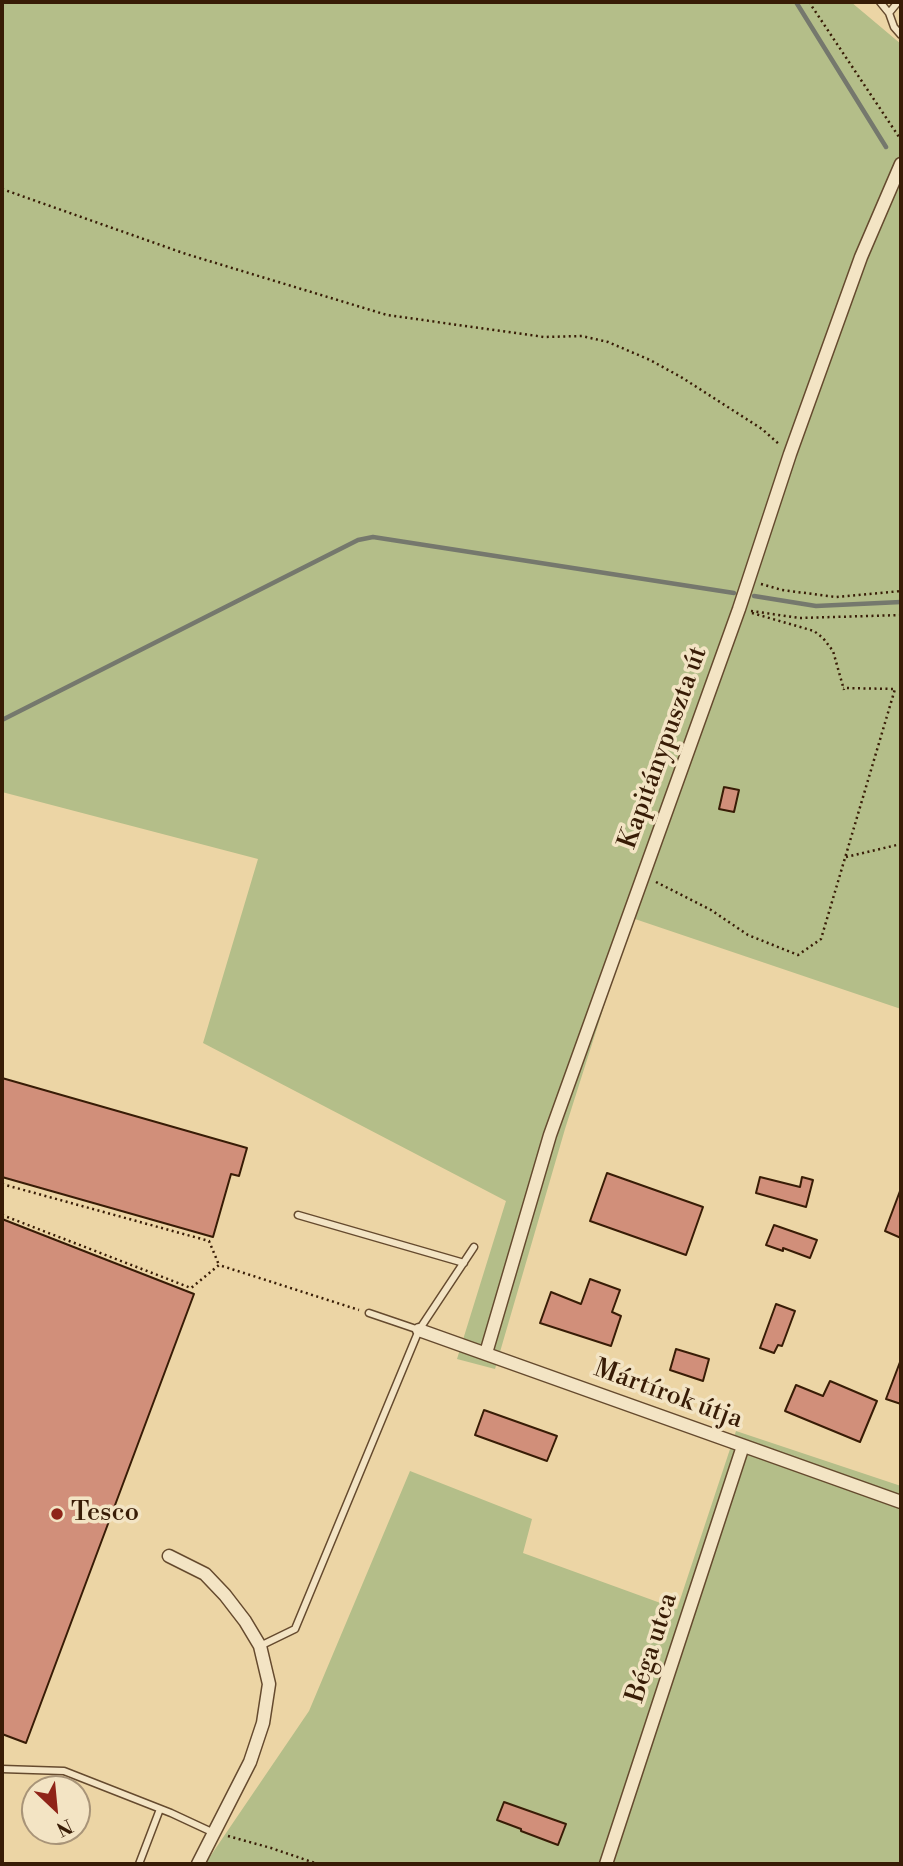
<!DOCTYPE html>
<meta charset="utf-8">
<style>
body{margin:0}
#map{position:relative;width:903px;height:1866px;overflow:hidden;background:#ecd5a5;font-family:"Libre Bodoni",serif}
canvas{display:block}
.frame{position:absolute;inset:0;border:4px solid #381c06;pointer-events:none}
.north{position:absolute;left:21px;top:1775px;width:70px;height:70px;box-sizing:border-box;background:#f3e4c4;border:2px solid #a89478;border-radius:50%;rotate:154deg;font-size:19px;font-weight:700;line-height:28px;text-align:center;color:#381c06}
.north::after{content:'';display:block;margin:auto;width:24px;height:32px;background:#8f2418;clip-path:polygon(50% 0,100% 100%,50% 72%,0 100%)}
</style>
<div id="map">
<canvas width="903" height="1866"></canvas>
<div class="frame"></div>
<div class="north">N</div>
</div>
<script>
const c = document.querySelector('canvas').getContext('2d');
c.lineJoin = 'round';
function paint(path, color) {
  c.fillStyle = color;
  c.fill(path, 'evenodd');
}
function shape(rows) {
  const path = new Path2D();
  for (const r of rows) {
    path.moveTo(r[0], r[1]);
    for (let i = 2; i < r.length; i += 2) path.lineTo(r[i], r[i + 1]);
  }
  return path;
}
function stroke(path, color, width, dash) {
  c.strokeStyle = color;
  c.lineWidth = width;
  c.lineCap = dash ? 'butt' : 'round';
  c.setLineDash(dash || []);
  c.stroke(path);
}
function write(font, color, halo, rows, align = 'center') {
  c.font = font + ' "Libre Bodoni",serif';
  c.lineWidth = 7;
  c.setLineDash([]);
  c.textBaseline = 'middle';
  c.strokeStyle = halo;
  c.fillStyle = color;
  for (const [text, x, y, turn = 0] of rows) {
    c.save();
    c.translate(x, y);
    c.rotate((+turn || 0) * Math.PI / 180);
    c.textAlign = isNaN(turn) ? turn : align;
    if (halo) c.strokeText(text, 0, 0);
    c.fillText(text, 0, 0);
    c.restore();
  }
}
const green = shape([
 [2,2,851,2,901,44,901,1009,632,918,565,1129,495,1369,457,1359,506,1201,203,1043,258,859,2,792],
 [736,1431,901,1486,901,1864,205,1864,309,1711,410,1471,532,1519,523,1553,677,1609]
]);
const stream = shape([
 [796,2,886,147],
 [754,596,816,606,901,602],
 [2,720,358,540,373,537,734,593]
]);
const building = shape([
 [724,787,739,790,734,812,719,809,724,787],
 [2,1078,247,1148,239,1176,231,1174,213,1237,2,1177,2,1078],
 [607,1173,703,1207,686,1255,590,1221,607,1173],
 [760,1177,800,1187,802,1177,813,1180,806,1207,756,1193,760,1177],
 [900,1191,901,1191,901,1238,885,1231,900,1191],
 [2,1219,194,1294,26,1743,2,1734,2,1219],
 [774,1225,817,1240,810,1258,783,1248,783,1251,766,1245,774,1225],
 [590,1279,620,1290,612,1312,621,1316,611,1346,540,1323,551,1292,581,1304,590,1279],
 [776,1304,795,1311,782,1346,778,1345,774,1353,760,1348,776,1304],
 [676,1349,709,1359,703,1381,670,1370,676,1349],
 [900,1362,901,1362,901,1404,886,1399,900,1362],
 [830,1381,877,1401,860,1442,785,1411,796,1385,823,1396,830,1381],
 [484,1410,557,1436,547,1461,475,1435,484,1410],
 [504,1802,566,1824,558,1845,521,1831,521,1829,497,1820,504,1802]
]);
const path = shape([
 [809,2,901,140],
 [2,189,186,254,387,315,544,337,582,336,608,342,650,360,681,377,762,429,780,445],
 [761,584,782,590,836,597,901,591],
 [751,611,800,618,901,615],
 [752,613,814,631,823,638,833,651,844,690],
 [846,857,901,844],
 [656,882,711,910,748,935,798,955,821,939,895,689,843,688],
 [2,1184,209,1241,219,1265],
 [2,1215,191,1288,219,1265,359,1310],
 [228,1836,271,1848,318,1864]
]);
const service = shape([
 [880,2,889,13,894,27,901,35],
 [889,13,898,2],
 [298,1215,464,1263],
 [369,1313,419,1330],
 [260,1646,295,1629,419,1330,474,1247],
 [2,1769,64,1771,171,1813,214,1833],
 [139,1864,160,1809]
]);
const minor = shape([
 [419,1330,901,1502],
 [486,1353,550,1135,739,609,790,454,861,257,901,164],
 [169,1556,205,1574,225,1595,245,1621,260,1646,269,1684,263,1723,250,1762,198,1864],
 [606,1864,743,1446]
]);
const markers = [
 [57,1514,7,"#8f2418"]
];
const streetNames = [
 ["Kapitánypuszta út",664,748,-70],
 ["Mártírok útja",668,1395,20],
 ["Béga utca",653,1648,-72]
];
const poiNames = [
 ["Tesco",71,1514]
];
paint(green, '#b4be89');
stroke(stream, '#75786d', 4.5);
paint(building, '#d18f7a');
stroke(building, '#381c06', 2);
stroke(service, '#654a2e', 9);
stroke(minor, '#654a2e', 15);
stroke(path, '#381c06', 2.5, [2, 3.5]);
stroke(service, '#f3e4c4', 6);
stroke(minor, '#f3e4c4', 12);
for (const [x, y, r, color] of markers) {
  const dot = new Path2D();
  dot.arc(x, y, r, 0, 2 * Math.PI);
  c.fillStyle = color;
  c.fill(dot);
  stroke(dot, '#f3e4c4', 2.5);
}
write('26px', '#381c06', '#f3e4c4', streetNames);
write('26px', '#381c06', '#f3e4c4', poiNames, 'left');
</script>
